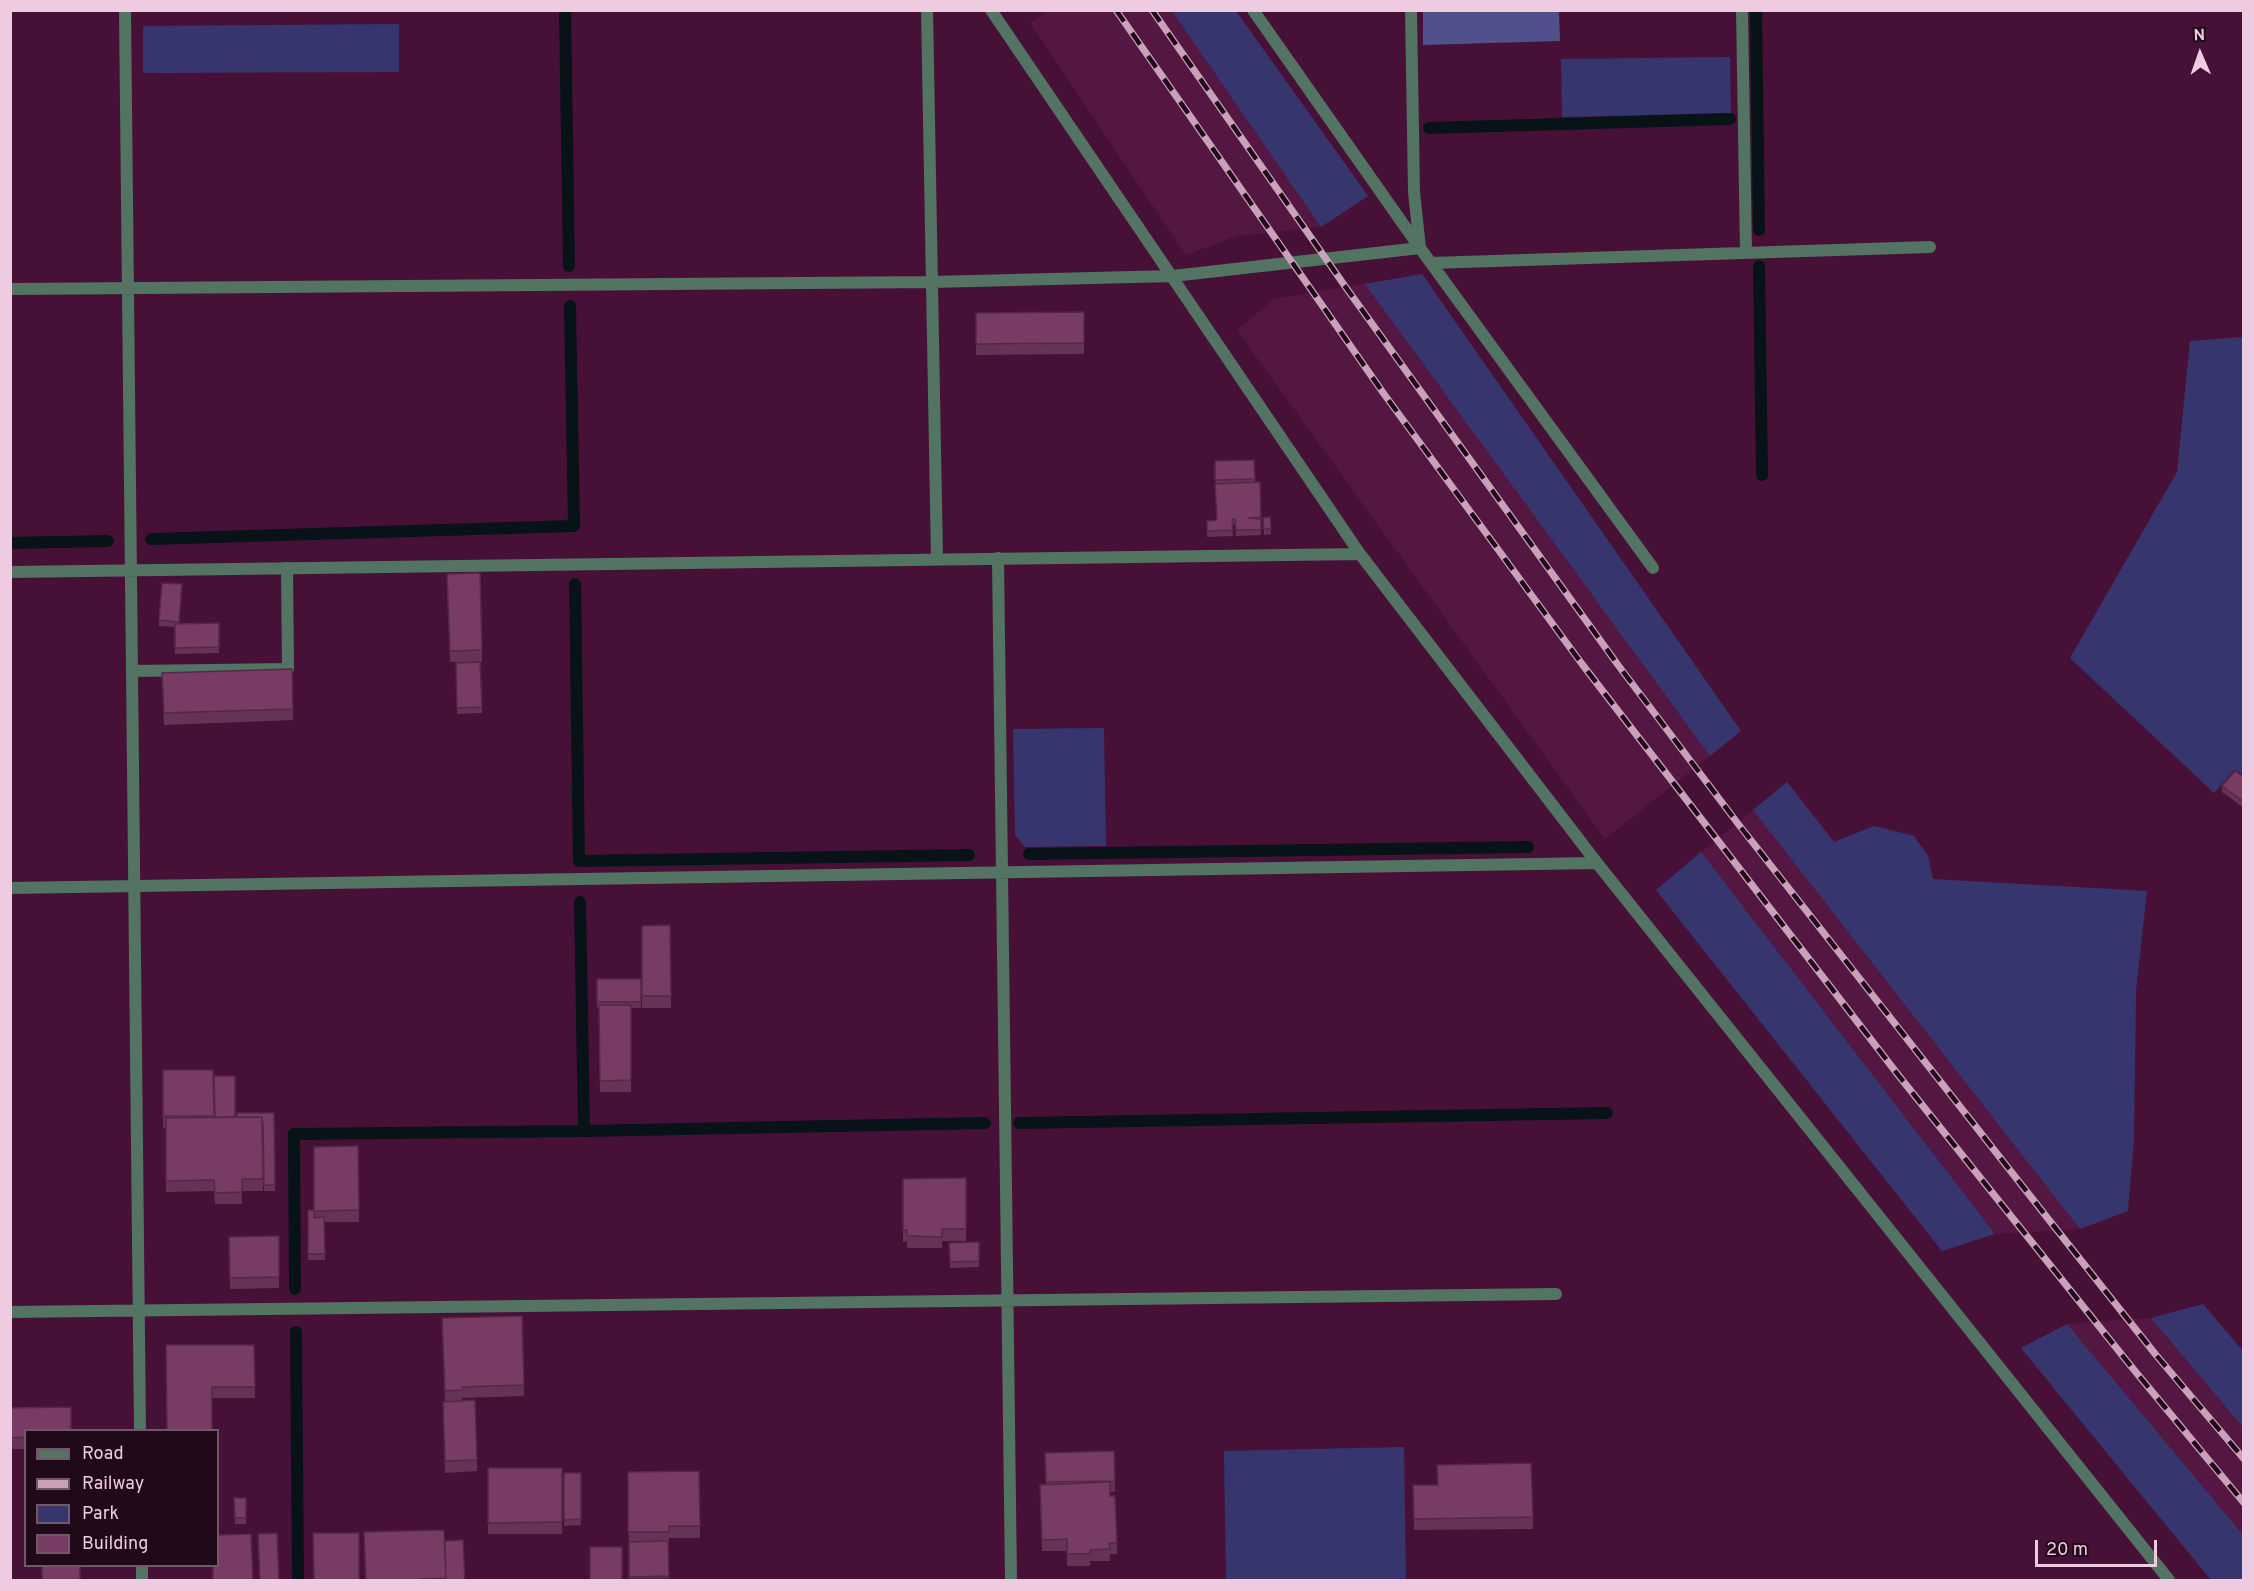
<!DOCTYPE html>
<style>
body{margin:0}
#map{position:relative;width:2254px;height:1591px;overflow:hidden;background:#471137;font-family:Overpass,sans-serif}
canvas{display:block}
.frame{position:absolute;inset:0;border:12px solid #eecbe0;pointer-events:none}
.legend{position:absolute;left:24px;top:1429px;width:195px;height:138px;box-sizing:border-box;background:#200918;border:2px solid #725768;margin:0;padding:8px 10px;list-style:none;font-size:18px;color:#eecbe0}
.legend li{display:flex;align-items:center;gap:12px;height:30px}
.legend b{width:30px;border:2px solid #725768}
.north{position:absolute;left:2170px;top:24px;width:60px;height:60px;-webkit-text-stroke:4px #200918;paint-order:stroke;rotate:358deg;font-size:16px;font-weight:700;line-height:24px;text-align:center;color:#eecbe0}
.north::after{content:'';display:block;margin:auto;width:21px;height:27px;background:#eecbe0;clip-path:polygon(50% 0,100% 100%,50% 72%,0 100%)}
.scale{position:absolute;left:2035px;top:1540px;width:122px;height:27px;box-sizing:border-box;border:3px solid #eecbe0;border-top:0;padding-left:8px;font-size:18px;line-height:21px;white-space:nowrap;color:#eecbe0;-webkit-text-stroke:4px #200918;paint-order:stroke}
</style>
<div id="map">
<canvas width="2254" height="1591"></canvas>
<div class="frame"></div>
<ul class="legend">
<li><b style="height:8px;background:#537363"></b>Road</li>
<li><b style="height:8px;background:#c9a2ba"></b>Railway</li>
<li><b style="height:16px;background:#37356e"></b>Park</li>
<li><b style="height:16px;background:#783b63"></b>Building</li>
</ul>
<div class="north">N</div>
<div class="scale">20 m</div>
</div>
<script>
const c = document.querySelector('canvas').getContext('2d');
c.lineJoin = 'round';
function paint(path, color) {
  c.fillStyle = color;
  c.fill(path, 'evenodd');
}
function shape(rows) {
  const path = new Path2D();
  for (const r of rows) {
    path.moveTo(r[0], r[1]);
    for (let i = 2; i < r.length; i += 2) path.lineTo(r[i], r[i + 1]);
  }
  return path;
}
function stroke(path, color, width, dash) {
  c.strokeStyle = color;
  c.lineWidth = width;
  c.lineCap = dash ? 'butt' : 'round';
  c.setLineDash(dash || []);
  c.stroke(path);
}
const built = shape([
 [1047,11,1236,11,1368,196,1321,227,1237,236,1186,255,1030,23],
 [1422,274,1741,731,1605,839,1237,330,1274,299],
 [1787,782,2128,1211,2080,1229,1995,1234,1942,1251,1656,890],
 [2203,1304,2243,1351,2243,1580,2211,1580,2021,1348,2067,1324,2151,1318]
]);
const green = shape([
 [1172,11,1236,11,1368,196,1321,227],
 [399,24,399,72,143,73,143,26],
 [1730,57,1731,113,1562,117,1561,59],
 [1422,274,1741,731,1710,756,1365,284],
 [2243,337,2243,774,2234,770,2214,793,2070,658,2177,472,2190,341],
 [1104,728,1106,846,1025,847,1015,835,1013,729],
 [1787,782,1834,842,1874,826,1914,836,1928,856,1933,879,2147,891,2136,991,2134,1139,2128,1211,2080,1229,1753,810],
 [1701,852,1995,1234,1942,1251,1656,890],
 [2203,1304,2243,1351,2243,1427,2151,1318],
 [2067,1324,2243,1535,2243,1580,2211,1580,2021,1348],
 [1404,1447,1406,1580,1226,1580,1224,1451]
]);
const forest = shape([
 [1423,11,1559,11,1560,41,1423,45]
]);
const stream = shape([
 [565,10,569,266],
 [1756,10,1759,230],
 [1429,128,1730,119],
 [1759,266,1762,475],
 [151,539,574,526,570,306],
 [10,543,108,541],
 [575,584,579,861,969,855],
 [1029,854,1528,847],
 [1019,1123,1607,1113],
 [584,1131,985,1123],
 [295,1289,294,1134,584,1131,580,902],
 [296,1332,298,1580]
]);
const lane = shape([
 [132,671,288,669,287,568]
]);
const street = shape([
 [125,10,140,1430],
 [927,10,937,559],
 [991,10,1360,554,1597,863,2169,1580],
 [1253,10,1420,248,1653,568],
 [1742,10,1746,253],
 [1431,263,1930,247],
 [10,289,932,282,1173,276,1420,248,1414,192,1411,10],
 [998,558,1011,1580],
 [10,572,1360,554],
 [10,888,1597,863],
 [10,1312,1556,1294],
 [142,1566,142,1580]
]);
const rail = shape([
 [1116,10,1384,394,1582,664,1899,1076,2130,1365,2244,1503],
 [1152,10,1347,289,1618,665,1739,825,2053,1225,2156,1355,2244,1459]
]);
const wall = shape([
 [1084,312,1084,354,976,355,976,313],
 [1254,460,1255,483,1260,482,1261,535,1236,536,1235,525,1232,525,1233,536,1207,537,1207,521,1217,520,1215,461],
 [1263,518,1271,529,1271,534,1264,535],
 [447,586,482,650,482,662,450,662],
 [182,590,179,624,219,623,219,653,175,654,175,627,159,626,159,620],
 [480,662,482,713,457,714,456,663],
 [162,685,293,709,293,720,164,725],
 [2244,777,2244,808,2222,792,2222,786],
 [670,925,671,1008,642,1008,642,926],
 [597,979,641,979,641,1008,631,1008,631,1092,600,1092,599,1008,597,1008],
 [163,1070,213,1070,214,1117,235,1117,274,1113,275,1191,264,1191,263,1128,263,1191,242,1191,242,1204,215,1204,214,1191,166,1192,166,1128,163,1128],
 [358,1146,359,1222,324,1222,325,1260,308,1260,308,1210,314,1218,314,1147],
 [966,1178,966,1241,942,1241,942,1248,907,1248,907,1241,903,1242,903,1179],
 [279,1236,279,1288,230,1289,229,1237],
 [979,1242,979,1267,950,1268,949,1243],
 [522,1316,524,1396,462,1398,477,1460,477,1471,445,1473,443,1413,445,1402,442,1330],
 [254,1345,255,1398,212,1398,167,1431],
 [10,1408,26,1431,26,1449,10,1449],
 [1114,1451,1115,1492,1110,1492,1110,1496,1117,1543,1117,1554,1110,1554,1110,1561,1090,1561,1090,1566,1067,1566,1067,1551,1042,1551,1040,1496,1046,1484,1045,1453],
 [488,1468,562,1468,562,1534,488,1534],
 [699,1471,700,1538,669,1538,669,1581,629,1581,628,1472],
 [564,1473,581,1473,581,1525,564,1526],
 [1413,1497,1533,1517,1533,1529,1414,1530],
 [234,1498,246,1498,246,1524,235,1524],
 [444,1530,446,1581,366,1581,364,1544]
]);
const building = shape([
 [1084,312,1084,343,976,344,976,313,1084,312],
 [1254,460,1255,479,1215,480,1215,461,1254,460],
 [1260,482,1261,517,1248,518,1261,519,1261,530,1236,530,1235,519,1232,519,1233,530,1207,531,1207,521,1217,520,1215,484,1260,482],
 [1270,517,1271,529,1264,529,1263,518,1270,517],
 [480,573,482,650,450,651,447,574,480,573],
 [162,583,182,584,179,622,159,620,162,583],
 [219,623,219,647,175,648,175,624,219,623],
 [480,662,482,707,457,708,456,663,480,662],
 [292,669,293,709,164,713,162,673,292,669],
 [2235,771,2244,777,2244,802,2222,786,2235,771],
 [670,925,671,996,642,996,642,926,670,925],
 [597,979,641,979,641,1002,597,1002,597,979],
 [599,1005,631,1005,631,1080,600,1081,599,1005],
 [163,1070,213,1070,214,1116,163,1116,163,1070],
 [214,1076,235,1076,235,1117,215,1117,214,1076],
 [237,1113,274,1113,275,1185,264,1185,263,1122,262,1122,262,1117,237,1117,237,1113],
 [262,1117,263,1179,242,1179,242,1192,215,1193,214,1180,166,1181,166,1118,262,1117],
 [358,1146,359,1210,314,1211,314,1147,358,1146],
 [966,1178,966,1229,942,1229,942,1237,907,1236,907,1230,903,1230,903,1179,966,1178],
 [308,1210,314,1210,314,1218,324,1217,325,1254,308,1254,308,1210],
 [279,1236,279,1277,230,1278,229,1237,279,1236],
 [979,1242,979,1261,950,1262,949,1243,979,1242],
 [522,1316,524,1385,462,1387,462,1390,445,1391,442,1318,522,1316],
 [166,1345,254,1345,255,1387,212,1387,212,1431,167,1431,166,1345],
 [475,1400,477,1460,445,1461,443,1402,475,1400],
 [71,1407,71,1431,26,1431,26,1437,10,1438,10,1408,71,1407],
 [1114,1451,1115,1481,1046,1482,1045,1453,1114,1451],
 [1531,1463,1533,1517,1414,1519,1413,1485,1438,1485,1437,1465,1531,1463],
 [488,1468,562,1468,562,1522,488,1523,488,1468],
 [699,1471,700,1526,669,1526,669,1532,628,1532,628,1472,699,1471],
 [564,1473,581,1473,581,1519,564,1520,564,1473],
 [1110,1482,1110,1496,1115,1496,1117,1543,1109,1543,1110,1549,1090,1550,1090,1554,1067,1554,1067,1539,1042,1540,1040,1485,1110,1482],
 [234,1498,246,1498,246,1518,235,1518,234,1498],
 [444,1530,446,1578,421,1579,420,1581,366,1580,364,1532,444,1530],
 [277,1533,279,1581,260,1581,258,1534,277,1533],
 [313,1533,359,1533,359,1581,314,1581,313,1533],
 [251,1534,253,1581,213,1581,213,1566,218,1566,218,1535,251,1534],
 [463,1540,465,1581,446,1581,445,1541,463,1540],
 [668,1541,669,1576,629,1577,629,1542,668,1541],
 [590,1547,622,1547,622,1581,590,1581,590,1547],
 [42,1566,80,1566,80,1581,42,1581,42,1566],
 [669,1578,669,1581,629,1581,629,1579,669,1578],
 [104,1580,126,1580,126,1581,104,1581,104,1580]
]);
paint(built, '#541741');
paint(green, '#37356e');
paint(forest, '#50508d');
stroke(stream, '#071317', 12);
stroke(lane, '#537363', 12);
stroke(street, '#537363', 12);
stroke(rail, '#c9a2ba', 7);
stroke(rail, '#200918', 4.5, [14]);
paint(wall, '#673355');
paint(building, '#783b63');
stroke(building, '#542945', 1.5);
</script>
